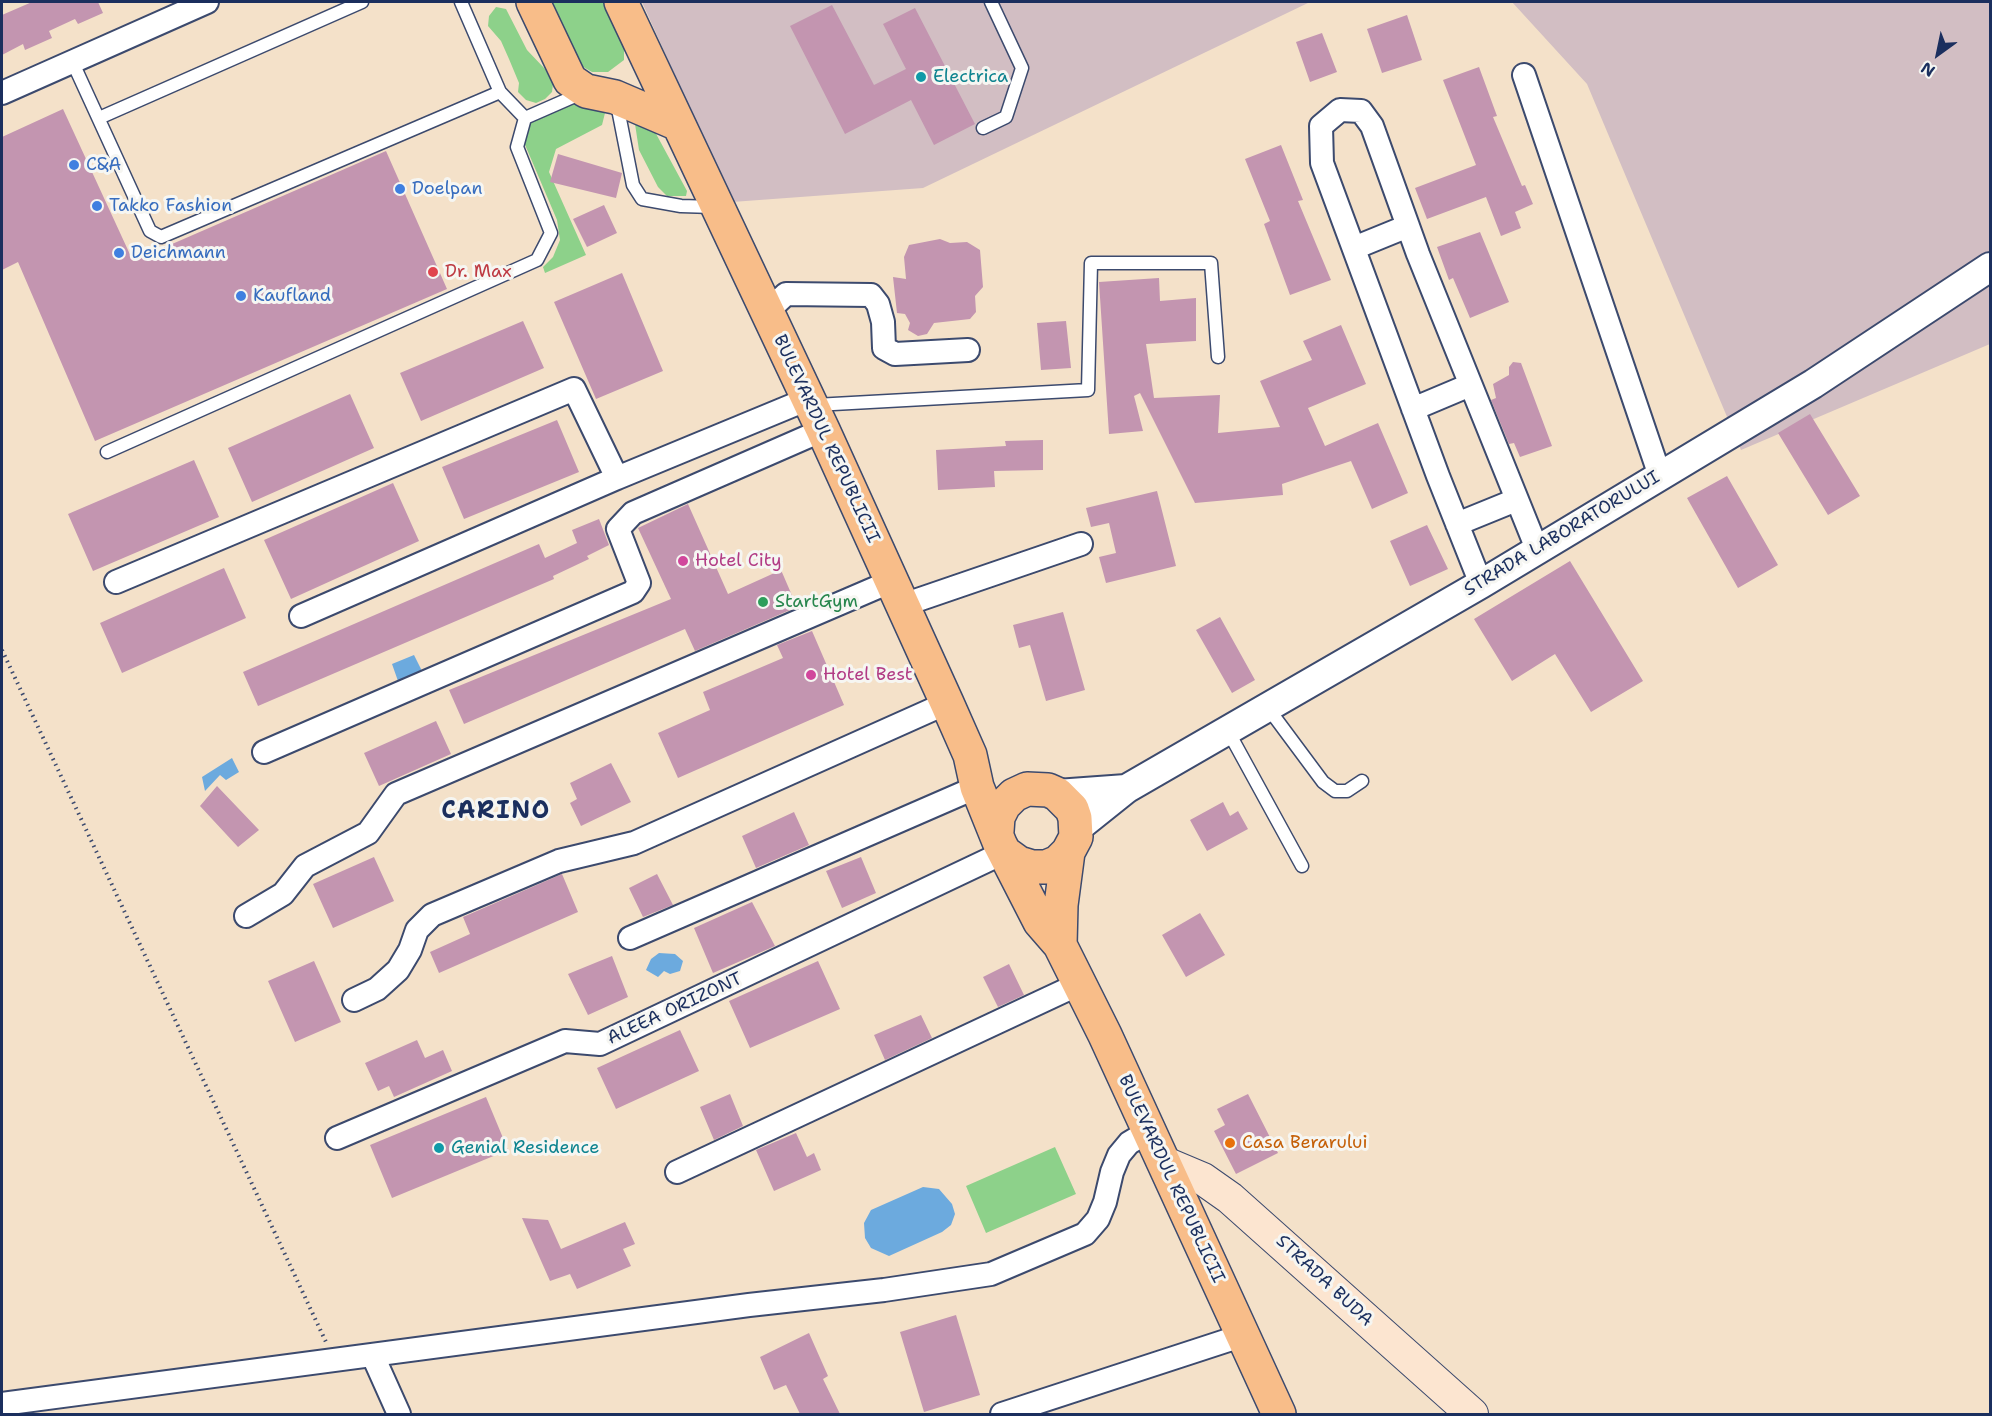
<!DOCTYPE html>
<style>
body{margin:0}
#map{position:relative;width:1992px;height:1416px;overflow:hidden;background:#f4e1c9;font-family:"Shantell Sans",sans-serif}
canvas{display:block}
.frame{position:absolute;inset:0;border:3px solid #1b2f5e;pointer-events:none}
.north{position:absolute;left:1908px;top:24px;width:60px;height:60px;-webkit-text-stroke:4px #f6f6f2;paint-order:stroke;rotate:213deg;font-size:16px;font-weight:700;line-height:24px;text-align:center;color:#1b2f5e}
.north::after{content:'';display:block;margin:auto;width:21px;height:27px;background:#1b2f5e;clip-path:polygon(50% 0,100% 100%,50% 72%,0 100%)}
</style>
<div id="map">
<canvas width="1992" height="1416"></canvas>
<div class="frame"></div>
<div class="north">N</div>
</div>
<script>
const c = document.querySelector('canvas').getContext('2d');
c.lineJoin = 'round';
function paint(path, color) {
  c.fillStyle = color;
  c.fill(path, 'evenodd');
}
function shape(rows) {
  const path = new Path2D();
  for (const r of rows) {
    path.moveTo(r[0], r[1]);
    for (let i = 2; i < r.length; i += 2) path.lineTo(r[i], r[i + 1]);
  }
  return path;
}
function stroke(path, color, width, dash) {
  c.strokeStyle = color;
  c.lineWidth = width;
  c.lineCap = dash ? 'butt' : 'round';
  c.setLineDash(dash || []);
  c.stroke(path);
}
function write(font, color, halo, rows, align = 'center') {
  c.font = font + ' "Shantell Sans",sans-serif';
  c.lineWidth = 6;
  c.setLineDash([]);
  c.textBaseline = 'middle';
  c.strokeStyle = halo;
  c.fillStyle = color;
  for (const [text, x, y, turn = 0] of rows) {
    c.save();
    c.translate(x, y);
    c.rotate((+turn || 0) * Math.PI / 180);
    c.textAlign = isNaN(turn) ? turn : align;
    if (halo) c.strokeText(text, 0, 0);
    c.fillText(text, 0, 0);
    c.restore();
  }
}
const industrial = shape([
 [642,2,1310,2,923,188,732,202],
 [1512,2,1990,2,1990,344,1741,450,1587,84]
]);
const green = shape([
 [548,2,607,2,624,39,624,60,608,72,592,72,578,64],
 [496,7,506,9,527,50,545,69,553,84,552,92,545,99,536,103,526,100,518,92,519,83,509,59,501,41,488,26,489,16],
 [582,97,600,99,605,113,602,125,556,149,549,172,586,255,545,273,543,267,553,257,560,240,557,220,523,140,527,125,533,117],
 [637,119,654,130,687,191,686,196,667,196,658,187,639,150,635,124],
 [1055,1147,1076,1194,986,1233,966,1186]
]);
const water = shape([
 [414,655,422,671,398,681,392,664],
 [232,758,239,772,226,780,220,775,205,791,202,777],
 [659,953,675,954,683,961,680,971,670,974,664,971,658,977,646,970,651,959],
 [923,1187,939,1189,952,1204,955,1214,951,1225,942,1232,889,1256,871,1248,865,1238,864,1223,871,1210]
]);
const building = shape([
 [32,2,98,2,103,13,78,24,75,19,49,31,52,38,25,50,23,44,2,55,2,15],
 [832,5,874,85,906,69,883,24,915,8,975,124,934,145,911,100,845,134,790,26],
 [1407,15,1422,60,1382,73,1367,29],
 [1322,33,1337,72,1310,82,1296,42],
 [1479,67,1497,116,1493,117,1522,186,1525,185,1533,204,1515,212,1521,228,1501,236,1486,197,1427,219,1415,188,1476,165,1443,80],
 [63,109,133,261,386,151,447,289,95,441,18,262,2,270,2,137],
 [1281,145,1303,200,1298,201,1331,280,1290,295,1264,224,1270,221,1245,159],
 [558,154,622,173,616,198,550,182],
 [604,205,617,233,587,247,573,219],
 [1480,232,1509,302,1470,318,1453,278,1449,280,1437,247],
 [940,239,950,243,967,242,980,250,983,287,975,296,976,312,970,319,934,323,927,334,918,336,908,330,910,323,905,314,897,313,893,277,906,279,904,257,909,245],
 [622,273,663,371,596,399,554,302],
 [1159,278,1160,301,1196,298,1196,341,1146,344,1154,398,1220,395,1218,433,1280,427,1260,381,1312,360,1303,341,1341,325,1366,384,1308,408,1325,446,1378,423,1408,493,1372,509,1351,461,1282,484,1283,495,1195,503,1140,393,1134,396,1143,431,1109,434,1099,282],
 [523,321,544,368,421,421,400,373],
 [1066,321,1071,368,1041,370,1037,323],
 [1513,362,1521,363,1552,446,1520,457,1514,443,1509,444,1491,400,1496,398,1493,384,1509,375,1509,367],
 [350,394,374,448,252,502,228,448],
 [1810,414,1860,496,1828,515,1778,433],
 [557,420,579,472,464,519,442,467],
 [1043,440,1043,470,994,471,995,487,938,490,936,450,1006,446,1005,441],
 [194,460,219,517,93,571,68,514],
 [1727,476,1778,565,1738,588,1687,498],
 [393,483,419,541,291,599,264,540],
 [1157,491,1176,566,1106,583,1099,557,1116,553,1109,523,1091,527,1086,508],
 [688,504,728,594,781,570,797,607,695,651,685,629,464,724,449,690,671,599,638,528],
 [599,519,609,545,587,556,589,559,553,576,554,579,258,706,243,672,539,544,545,558,577,543,572,530],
 [1427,525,1448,569,1410,586,1390,541],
 [1570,561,1643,681,1591,712,1555,654,1512,681,1474,619],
 [224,568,246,618,122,673,100,623],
 [1063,612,1085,690,1046,701,1030,645,1019,648,1013,625],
 [1220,617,1255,680,1232,693,1196,630],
 [812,631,844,705,678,778,658,733,710,710,703,692,783,658,777,645],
 [436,721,451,754,379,786,364,753],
 [611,763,631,802,581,826,570,803,577,799,570,783],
 [217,786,259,830,238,847,200,806],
 [1223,802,1230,816,1238,811,1248,829,1207,851,1190,820],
 [794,812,809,845,756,868,742,836],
 [374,857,394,901,333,928,313,884],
 [861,857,876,893,842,908,826,871],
 [562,874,578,912,439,973,430,952,470,934,463,917],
 [657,874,673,905,643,917,629,888],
 [752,902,775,946,713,973,694,928],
 [1200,913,1225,955,1186,977,1162,935],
 [612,956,628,997,588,1015,568,974],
 [314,961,341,1022,295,1042,268,981],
 [818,961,840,1009,750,1048,729,1001],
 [1009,964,1024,995,998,1007,983,977],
 [921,1015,932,1038,885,1060,874,1035],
 [680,1030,699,1071,616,1109,597,1068],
 [417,1040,425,1058,443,1050,452,1071,394,1097,389,1086,378,1091,365,1063],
 [730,1094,743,1126,714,1140,700,1107],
 [1248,1094,1278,1153,1236,1174,1214,1131,1225,1125,1217,1109],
 [486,1097,508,1150,392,1198,370,1145],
 [796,1133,807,1157,814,1153,821,1170,774,1191,756,1150],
 [522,1218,548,1220,561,1249,625,1222,635,1244,623,1249,631,1266,577,1289,570,1274,550,1281],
 [956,1315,980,1395,924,1412,900,1332],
 [809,1333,828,1376,823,1379,840,1414,800,1414,786,1385,774,1390,760,1357]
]);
const path = shape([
 [2,650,326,1342]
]);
const service = shape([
 [73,63,150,231,161,237,500,92],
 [617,104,633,185,642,199,681,206,713,207],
 [99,118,362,2],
 [525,118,582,93],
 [983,128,1006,117,1022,68,991,2],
 [815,405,1088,390,1091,263,1211,263,1218,357],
 [107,452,537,260,551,233,517,147,525,118,500,92,461,2],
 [1268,708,1323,782,1335,791,1347,791,1362,781],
 [1228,731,1302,866]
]);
const minor = shape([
 [1524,75,1660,476],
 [2,93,207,2],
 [1354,248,1408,226],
 [767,312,786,294,871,295,878,304,883,322,884,348,895,354,968,350],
 [1413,409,1470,385],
 [1457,524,1516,500],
 [116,582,574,389,617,478,808,399],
 [1481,584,1438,476,1322,163,1321,126,1340,110,1361,111,1372,126,1418,254,1537,549],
 [903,605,1081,544],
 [301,616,617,478],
 [264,752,633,592,639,583,618,529,633,513,823,430],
 [246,916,283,894,305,866,368,833,396,794,892,581],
 [630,938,977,787],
 [354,1000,377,989,398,970,410,950,417,930,432,915,559,861,634,843,947,703],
 [337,1138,565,1041,600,1044,1005,852],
 [677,1172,1079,984],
 [373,1356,399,1414],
 [2,1404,749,1305,884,1290,991,1274,1085,1234,1098,1219,1105,1202,1112,1172,1119,1155,1129,1143,1149,1131],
 [1002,1414,1244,1335]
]);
const tertiary = shape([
 [1057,794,1126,789],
 [1076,829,1126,789,1481,584,1813,384,1990,267]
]);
const secondary = shape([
 [1165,1163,1203,1179,1230,1198,1472,1414]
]);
const primary = shape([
 [533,2,570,80,586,91,615,97,678,124],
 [621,2,823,430,947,703,970,755,977,787,1000,844,1040,922,1060,945,1105,1035,1279,1414],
 [997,831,998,817,1004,805,1014,795,1027,789,1048,790,1057,794,1072,809,1075,818,1076,837,1068,852,1058,862,1046,867,1032,867,1019,863,1008,855],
 [1060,945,1061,905,1068,852]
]);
const markers = [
 [921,77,6,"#0f9aa8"],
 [74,165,6,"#3f7fe0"],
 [400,189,6,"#3f7fe0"],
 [97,206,6,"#3f7fe0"],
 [119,253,6,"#3f7fe0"],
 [433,272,6,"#e0444e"],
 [241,296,6,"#3f7fe0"],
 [683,561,6,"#d1479c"],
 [763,602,6,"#2e9e5b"],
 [811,675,6,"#d1479c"],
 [1230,1143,6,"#e8710a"],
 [439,1148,6,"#0f9aa8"]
];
const cultureNames = [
 ["Electrica",933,77],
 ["Genial Residence",451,1148]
];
const shopNames = [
 ["C&A",86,165],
 ["Doelpan",412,189],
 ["Takko Fashion",109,206],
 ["Deichmann",131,253],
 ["Kaufland",253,296]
];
const healthNames = [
 ["Dr. Max",445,272]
];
const streetNames = [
 ["BULEVARDUL REPUBLICII",826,439,65],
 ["STRADA LABORATORULUI",1562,534,-31],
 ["ALEEA ORIZONT",675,1009,-25],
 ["BULEVARDUL REPUBLICII",1171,1179,65],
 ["STRADA BUDA",1324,1281,43]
];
const hotelNames = [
 ["Hotel City",695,561],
 ["Hotel Best",823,675]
];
const leisureNames = [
 ["StartGym",775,602]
];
const foodNames = [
 ["Casa Berarului",1242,1143]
];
const districtNames = [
 ["CARINO",496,812]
];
paint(industrial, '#d2bec3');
paint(green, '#8dd18a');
paint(water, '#6caade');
paint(building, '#c395b0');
stroke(service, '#3c4a6e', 15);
stroke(minor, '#3c4a6e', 26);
stroke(tertiary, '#3c4a6e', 32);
stroke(secondary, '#3c4a6e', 34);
stroke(primary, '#3c4a6e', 36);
stroke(path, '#3c4a6e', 4, [1.5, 4.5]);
stroke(service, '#fff', 12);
stroke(minor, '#fff', 22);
stroke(tertiary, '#fff', 28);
stroke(secondary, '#fce5d0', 32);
stroke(primary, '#f8bd89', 33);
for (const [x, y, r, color] of markers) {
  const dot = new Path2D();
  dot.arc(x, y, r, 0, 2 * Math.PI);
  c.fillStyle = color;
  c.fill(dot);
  stroke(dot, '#f6f6f2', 2);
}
write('18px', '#0d838f', '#f6f6f2', cultureNames, 'left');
write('18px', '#366cbe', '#f6f6f2', shopNames, 'left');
write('18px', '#be3a42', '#f6f6f2', healthNames, 'left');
write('18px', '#1b2f5e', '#f6f6f2', streetNames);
write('18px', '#b23c85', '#f6f6f2', hotelNames, 'left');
write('18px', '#27864d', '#f6f6f2', leisureNames, 'left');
write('18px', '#c56008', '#f6f6f2', foodNames, 'left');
c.letterSpacing = '1.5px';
write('bold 24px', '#1b2f5e', '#f6f6f2', districtNames);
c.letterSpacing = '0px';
</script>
